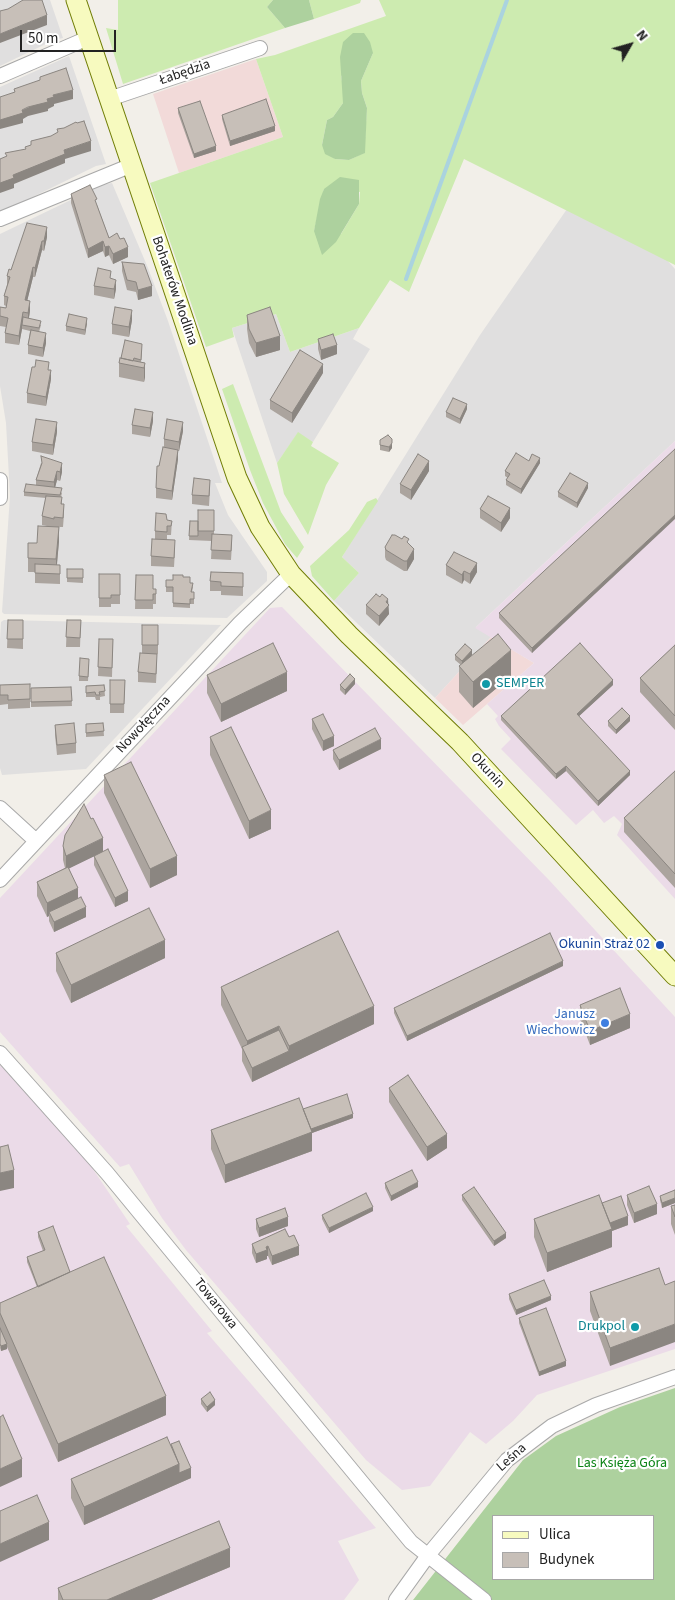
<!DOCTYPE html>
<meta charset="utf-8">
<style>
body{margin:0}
#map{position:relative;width:675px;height:1600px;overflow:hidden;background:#f2efe9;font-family:"Source Sans 3",sans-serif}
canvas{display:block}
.legend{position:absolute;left:492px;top:1515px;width:162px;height:65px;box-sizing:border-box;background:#fff;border:1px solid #a7a7a7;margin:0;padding:6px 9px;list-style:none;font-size:15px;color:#222}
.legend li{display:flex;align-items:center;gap:10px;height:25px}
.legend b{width:25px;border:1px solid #a7a7a7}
.north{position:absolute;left:605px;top:20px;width:50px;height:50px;-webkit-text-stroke:4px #fff;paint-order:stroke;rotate:52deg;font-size:14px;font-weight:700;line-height:20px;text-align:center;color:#222}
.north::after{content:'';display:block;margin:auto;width:18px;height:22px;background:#222;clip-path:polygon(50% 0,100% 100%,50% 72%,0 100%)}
.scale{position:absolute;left:20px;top:30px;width:96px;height:22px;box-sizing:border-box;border:2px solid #222;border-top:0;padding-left:6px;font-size:15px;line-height:18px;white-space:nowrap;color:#222;-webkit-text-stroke:4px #fff;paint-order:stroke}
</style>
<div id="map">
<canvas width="675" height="1600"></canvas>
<ul class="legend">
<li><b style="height:6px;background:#f7fabf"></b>Ulica</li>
<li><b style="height:14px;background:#c7bfb8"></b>Budynek</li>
</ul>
<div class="north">N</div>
<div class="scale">50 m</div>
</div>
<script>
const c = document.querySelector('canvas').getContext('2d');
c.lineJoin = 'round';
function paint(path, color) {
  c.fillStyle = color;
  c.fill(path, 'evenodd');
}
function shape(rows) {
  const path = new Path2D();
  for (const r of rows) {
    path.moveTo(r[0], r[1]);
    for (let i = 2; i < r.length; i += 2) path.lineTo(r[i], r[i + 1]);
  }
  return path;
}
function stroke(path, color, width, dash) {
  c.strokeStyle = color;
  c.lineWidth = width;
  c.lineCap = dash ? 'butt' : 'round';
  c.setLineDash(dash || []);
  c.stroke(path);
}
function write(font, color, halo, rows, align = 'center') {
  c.font = font + ' "Source Sans 3",sans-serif';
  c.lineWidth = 4.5;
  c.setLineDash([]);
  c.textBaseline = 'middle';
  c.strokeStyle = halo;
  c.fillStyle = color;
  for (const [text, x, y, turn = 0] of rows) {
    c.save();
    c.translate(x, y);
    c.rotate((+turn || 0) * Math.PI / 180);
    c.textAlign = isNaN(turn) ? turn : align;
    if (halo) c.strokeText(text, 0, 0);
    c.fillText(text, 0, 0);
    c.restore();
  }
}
const residential = shape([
 [0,0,50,0,63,38,54,40,0,66],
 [69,56,106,164,96,166,0,213,0,87],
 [112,183,148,268,168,321,222,483,215,483,228,515,267,572,267,581,227,618,4,614,2,612,10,496,6,423,0,386,0,234,102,185],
 [567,209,666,259,675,269,675,441,476,627,491,637,435,698,334,601,359,573,342,557,480,335],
 [276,314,290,352,359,328,353,339,370,349,313,442,298,433,277,463,232,328],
 [4,620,221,625,86,769,2,775,0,768,0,640,1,622]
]);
const commercial = shape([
 [256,59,283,137,179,173,153,94],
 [491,637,534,663,463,725,435,698]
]);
const industrial = shape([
 [675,441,675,899,617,835,622,824,614,816,604,823,593,810,576,825,501,749,511,739,499,726,495,719,498,716,487,704,534,663,475,628],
 [282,607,549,880,675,1017,675,1349,537,1395,513,1421,486,1444,470,1432,430,1486,402,1490,366,1460,186,1250,162,1218,129,1164,120,1167,0,1032,0,898,270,608],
 [0,1065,78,1147,130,1224,126,1226,212,1331,207,1333,376,1528,338,1541,359,1580,344,1600,0,1600]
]);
const grass = shape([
 [118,0,273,0,267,7,285,28,123,84,106,28,118,30],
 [309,0,361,0,360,3,314,19],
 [379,0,675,0,675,265,464,159,409,292,390,280,359,328,290,352,276,314,232,328,234,337,206,347,150,183,283,137,256,59,275,55,386,16],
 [373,53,361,81,362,93,367,108,364,153,349,160,335,159,322,145,327,120,333,117,343,103,344,92,341,76],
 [324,189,360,192,359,204,341,234,314,231],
 [233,384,281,512,304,547,297,558,285,544,263,503,250,470,222,389],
 [298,432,313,442,311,446,339,463,326,485,308,535,284,494,277,463],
 [376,498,378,501,342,557,359,573,334,601,312,576,310,566,349,530,367,502]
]);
const forest = shape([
 [273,0,309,0,314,19,285,28,267,7],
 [353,33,364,33,370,42,373,53,361,81,362,93,367,108,365,153,349,160,335,159,325,154,322,145,327,120,333,117,343,103,340,57,343,42],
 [340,177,359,180,359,204,336,242,322,255,314,231,320,199,324,189],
 [675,1388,675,1600,413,1600,523,1460,556,1436,620,1407],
 [494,1516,654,1516,654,1579,494,1579]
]);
const stream = shape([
 [406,279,507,0]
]);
const street = shape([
 [0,76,88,38],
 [109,99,260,48],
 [0,219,132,165],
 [0,480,0,498],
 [0,808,35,840],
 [0,880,240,623,291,574],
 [0,1053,107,1173,411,1542,484,1600],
 [396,1600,429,1554,507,1460,552,1426,596,1405,675,1377]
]);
const secondary = shape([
 [76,0,237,478,260,527,291,574,349,635,460,742,675,976]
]);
const wall = shape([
 [178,108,216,151,194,158,178,113],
 [222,115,275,131,230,146,222,119],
 [71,194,97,205,109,238,128,257,113,264,109,255,105,257,103,251,88,258,71,203],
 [47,227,47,237,44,251,42,250,35,277,33,277,27,301,30,311,29,318,41,325,39,332,46,343,43,357,28,354,28,345,30,331,22,329,19,345,5,343,5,333,6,327,0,326,0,307,6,308,6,306,4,305,4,296,7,285,7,276,11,270],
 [122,262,152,296,138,300,136,292,127,290,122,271],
 [111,279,116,289,114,299,94,295,94,286],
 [247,315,280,350,256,357,249,343,247,329],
 [132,320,129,337,112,334,112,324],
 [87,323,85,335,66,331,66,326],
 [318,339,337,354,321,360,318,349],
 [142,353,141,362,145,363,145,377,144,382,119,377,119,363,121,358],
 [323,373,292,423,270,409,270,400],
 [51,379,46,406,27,403,27,393],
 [467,409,460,424,446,417,446,412],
 [153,421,150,437,132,434,132,425],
 [183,431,179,451,178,451,178,459,172,500,156,498,156,488,159,466,164,447,164,439],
 [57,432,53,455,32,451,32,442],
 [380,440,392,448,389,452,380,450],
 [675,449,532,653,499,618,499,613],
 [529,461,540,463,521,494,506,485,506,480,508,478,505,476,505,471],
 [41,463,62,472,60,481,57,480,55,487,62,493,61,497,62,504,64,514,63,527,59,527,59,541,57,565,60,574,60,584,35,583,35,572,28,572,28,543,37,543,47,526,42,525,42,516,46,498,24,496,24,492,36,485,36,480],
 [429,471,411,500,400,493,400,484],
 [588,488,577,508,558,497,558,492],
 [210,489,209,506,192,504,192,495],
 [480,509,510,518,501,532,480,518],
 [214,510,214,534,232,544,231,560,211,559,212,541,189,540,190,521,198,521],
 [172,521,171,535,167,535,167,540,175,550,174,567,151,566,151,556,155,539,155,531],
 [409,544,414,559,407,571,404,571,386,560,385,557,385,547],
 [446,565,477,572,470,584,464,580,462,584,446,575],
 [67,569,83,569,83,583,67,582],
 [99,574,120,574,120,604,111,604,111,607,99,607],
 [136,575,153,589,156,589,156,604,153,604,153,609,135,609],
 [183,577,190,583,193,587,192,592,194,592,194,604,190,604,190,608,173,607,173,592,166,592,166,580,173,580],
 [210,581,243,582,243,596,221,595,221,591,210,591],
 [388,604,389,614,379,626,366,614,366,605],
 [8,620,23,620,23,649,7,648],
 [67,620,81,620,80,647,66,647],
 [142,625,158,625,158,654,155,654,157,664,156,683,138,682,138,672,142,653],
 [99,639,113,639,112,677,98,676],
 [675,645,675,730,640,692,640,678],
 [455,655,472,655,468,659,511,676,473,708,459,692,459,666,461,665,455,660],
 [89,664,88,681,79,681,79,676],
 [207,675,287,691,221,722,207,693],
 [110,680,125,680,124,713,110,713],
 [30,684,30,708,8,709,8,704,0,705,0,685],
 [355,684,345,695,340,690,340,685],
 [104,685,105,696,100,697,100,700,96,700,95,697,86,697,86,686],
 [613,685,579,716,630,775,598,806,566,771,556,779,501,720,501,716],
 [71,687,72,706,31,707,31,688],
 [312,719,334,746,323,751,312,729],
 [608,721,630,721,616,734,608,726],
 [103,723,104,736,86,737,86,724],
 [55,725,76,743,76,753,57,755,55,735],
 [210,737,271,829,249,839,210,755],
 [381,749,339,770,333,759,333,750],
 [675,771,675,888,624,832,624,818],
 [104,775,177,875,150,888,104,793],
 [63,846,103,851,128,901,115,907,94,865,94,856,69,868,78,898,86,917,54,932,49,921,49,916,47,917,37,896,37,882,65,868,63,860],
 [56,953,165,958,71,1003,56,971],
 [563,966,407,1041,394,1013,394,1008],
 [221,987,374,1024,252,1082,242,1061,242,1049,221,1005],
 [580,1005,630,1028,590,1045,580,1019],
 [389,1088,447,1148,427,1161,389,1102],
 [303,1109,353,1118,312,1133,312,1151,225,1183,211,1149,211,1130],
 [385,1183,418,1187,391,1201,385,1188],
 [675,1190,675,1203,662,1208,660,1200,660,1196],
 [462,1195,506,1238,494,1246,462,1200],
 [627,1195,657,1214,634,1223,627,1205],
 [602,1203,628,1225,612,1231,612,1247,547,1272,534,1237,534,1219],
 [675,1205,675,1235,671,1224,671,1206],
 [373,1211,329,1233,322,1219,322,1215],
 [256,1219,288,1226,259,1237,256,1229],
 [38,1232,70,1272,166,1415,58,1462,7,1347,7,1349,1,1351,0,1348,0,1303,37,1287,27,1262,27,1257,43,1251,38,1237],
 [289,1237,299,1255,272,1265,268,1256,267,1256,267,1259,256,1263,252,1253,252,1244],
 [659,1268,610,1366,590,1311,590,1292],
 [509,1294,551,1300,516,1315,509,1299],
 [519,1318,566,1366,539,1376,519,1323],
 [201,1399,215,1405,207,1412,201,1404],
 [171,1444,191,1478,84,1525,71,1498,71,1479],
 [230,1567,151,1600,58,1600,58,1588]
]);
const shadedWall = shape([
 [47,15,47,25,0,43,0,34],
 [73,90,73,99,54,104,54,106,48,109,48,111,28,116,23,119,23,123,0,129,0,120,47,99,53,95],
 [275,126,275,131,230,146,230,141],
 [91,141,91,151,65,159,65,163,14,184,14,188,0,193,0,183,13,175,64,150],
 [216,146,216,151,194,158,194,154],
 [47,227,47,237,44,251,44,241],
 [42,241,42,250,35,277,35,268],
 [103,241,103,251,88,258,88,249],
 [109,246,109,255,105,257,105,247],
 [128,247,128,257,113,264,113,254],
 [33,267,33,277,25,310,25,300],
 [116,280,116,289,114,299,114,289],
 [152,286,152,296,138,300,138,290],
 [30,301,30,311,28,322,28,313],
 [132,310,132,320,129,337,129,327],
 [23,312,23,322,22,325,22,329,19,345,19,336],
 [87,318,87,323,85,335,85,330],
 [46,333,46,343,43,357,43,348],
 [280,336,280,350,256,357,256,343],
 [337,345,337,354,321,360,321,350],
 [145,363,145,377,144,382,144,368],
 [323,364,323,373,292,423,292,413],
 [51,370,51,379,46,406,46,397],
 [467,404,467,409,460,424,460,419],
 [153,412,153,421,150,437,150,428],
 [57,422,57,432,53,455,53,445],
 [183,422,183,431,179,451,179,442],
 [392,443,392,448,389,452,389,447],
 [178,450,178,459,172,500,172,491],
 [540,458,540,463,521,494,521,489],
 [429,461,429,471,411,500,411,490],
 [62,463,62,472,60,481,60,472],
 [57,471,57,480,54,492,54,482],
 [588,483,588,488,577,508,577,503],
 [510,508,510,518,501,532,501,523],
 [675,515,675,519,532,653,532,648],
 [59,527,59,541,56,573,56,559],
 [414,549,414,559,407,571,407,561],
 [477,563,477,572,470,584,470,574],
 [464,571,464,580,462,584,462,575],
 [388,599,389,614,379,626,379,616,386,602],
 [472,650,472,655,462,666,462,661],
 [511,650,511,676,473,708,473,682],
 [287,672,287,691,221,722,221,704],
 [355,679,355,684,345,695,345,690],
 [613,680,613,685,577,718,577,714],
 [630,716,630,721,616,734,616,730],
 [334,736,334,746,323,751,323,741],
 [381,739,381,749,339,770,339,760],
 [566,766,566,771,556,779,556,774],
 [630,771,630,775,598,806,598,801],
 [271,810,271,829,249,839,249,821],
 [103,838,103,852,66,870,66,856],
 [177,856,177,875,150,888,150,869],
 [78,888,78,902,49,912,49,916,47,917,47,903],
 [128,891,128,901,115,907,115,898],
 [86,907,86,917,54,932,54,922],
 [165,940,165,958,71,1003,71,985],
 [563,961,563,966,407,1041,407,1036],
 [374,1006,374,1024,252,1082,252,1068,289,1051,289,1046],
 [630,1014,630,1028,590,1045,590,1031],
 [279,1026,279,1044,247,1057,247,1041],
 [353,1114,353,1118,312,1133,312,1151,225,1183,225,1165,309,1129],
 [447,1134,447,1148,427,1161,427,1147],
 [14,1170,14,1188,0,1191,0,1173],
 [418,1182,418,1187,391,1201,391,1196],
 [675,1198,675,1203,662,1208,662,1203],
 [657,1204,657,1214,634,1223,634,1213],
 [373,1207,373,1211,329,1233,329,1228],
 [628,1216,628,1225,612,1231,612,1247,547,1272,547,1253,609,1223],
 [288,1217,288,1226,259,1237,259,1228],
 [506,1233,506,1238,494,1246,494,1241],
 [268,1246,268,1256,267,1256,267,1259,256,1263,256,1254],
 [299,1246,299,1255,272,1265,272,1256],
 [551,1296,551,1300,516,1315,516,1310],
 [675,1324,675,1342,610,1366,610,1348],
 [7,1344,7,1349,1,1351,1,1346],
 [566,1361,566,1366,539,1376,539,1372],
 [166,1396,166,1415,58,1462,58,1444],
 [215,1400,215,1405,207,1412,207,1407],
 [22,1459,22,1477,0,1487,0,1469],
 [179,1464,191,1468,191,1478,84,1525,84,1507],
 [49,1522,49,1540,0,1562,0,1544],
 [230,1548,230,1567,151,1600,107,1600]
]);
const building = shape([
 [23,0,42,0,47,15,0,34,0,11,8,9,23,0],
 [66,68,73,90,53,95,54,97,47,99,48,102,28,107,22,110,23,113,0,120,0,97,15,92,14,89,40,80,40,77,66,68],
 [266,99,275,126,230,141,222,115,266,99],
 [200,101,216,146,194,154,178,108,200,101],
 [84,121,91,141,64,150,65,154,13,175,14,178,0,183,0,159,7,156,5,153,26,149,25,147,31,145,31,141,51,136,58,132,57,129,64,128,76,122,77,123,84,121],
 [90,185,97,199,95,200,109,238,117,233,120,239,124,238,128,247,113,254,109,246,105,247,103,241,88,249,71,194,90,185],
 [27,223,47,227,44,241,42,241,35,268,33,267,25,300,30,301,28,313,23,312,19,336,5,333,8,318,0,316,0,307,6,308,8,297,4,296,10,277,7,276,9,269,11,270,27,223],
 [122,262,144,264,152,286,138,290,136,282,127,280,122,262],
 [98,268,111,271,110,278,116,280,114,289,94,286,98,268],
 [115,307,132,310,129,327,112,324,115,307],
 [270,307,280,336,256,343,249,329,247,315,270,307],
 [69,314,87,318,85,330,66,326,69,314],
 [23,317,41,321,39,328,22,325,23,317],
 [31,330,46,333,43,348,28,345,31,330],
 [333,334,337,345,321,350,318,339,333,334],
 [125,340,142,344,141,360,134,358,133,361,121,358,125,340],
 [300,350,323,364,292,413,270,400,300,350],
 [120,358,145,363,144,368,119,363,120,358],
 [36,360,49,362,48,370,51,370,46,397,27,393,32,367,35,367,36,360],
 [453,398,467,404,460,419,446,412,453,398],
 [135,409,153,412,150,428,132,425,135,409],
 [36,419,57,422,53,445,32,442,36,419],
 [167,419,183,422,179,442,164,439,167,419],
 [388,435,392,439,392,443,389,447,380,445,380,440,388,435],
 [163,447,178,450,172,491,156,488,157,466,159,466,163,447],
 [675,449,675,515,532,648,499,613,675,449],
 [516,453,529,461,532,454,540,458,521,489,506,480,510,474,505,471,516,453],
 [418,454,429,461,411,490,400,484,418,454],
 [41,456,62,463,60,472,57,471,54,482,36,480,42,463,41,456],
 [570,473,588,483,577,503,558,492,570,473],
 [194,478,210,480,209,496,192,495,194,478],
 [26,484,62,488,60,495,24,492,26,484],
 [46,496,62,497,61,504,64,504,63,518,54,517,54,519,42,516,46,496],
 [488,496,510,508,501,523,480,509,488,496],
 [198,510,214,510,214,531,198,531,198,510],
 [156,513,166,514,167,520,172,521,171,526,167,526,167,532,155,531,156,513],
 [190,521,198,521,198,536,189,536,190,521],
 [38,526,59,527,56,559,28,558,28,543,37,543,38,526],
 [212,534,232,535,231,551,211,550,212,534],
 [392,535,395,535,402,539,404,536,409,539,407,542,414,549,407,561,404,561,386,550,385,547,392,535],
 [152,539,175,540,174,558,151,556,152,539],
 [454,552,477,563,470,574,464,571,462,575,446,565,454,552],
 [35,564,60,565,60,574,35,573,35,564],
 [67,569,83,569,83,578,67,578,67,569],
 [211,572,243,573,243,587,221,586,221,582,210,581,211,572],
 [99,574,120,574,120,595,111,595,111,598,99,598,99,574],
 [136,575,153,575,153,589,156,589,156,594,153,594,153,600,135,600,136,575],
 [173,575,183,575,183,577,190,577,190,583,193,583,191,592,194,592,194,599,190,599,190,604,173,603,173,587,166,587,166,580,173,580,173,575],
 [376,594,380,597,382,594,388,599,386,602,389,605,379,616,366,605,376,594],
 [8,620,23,620,23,639,7,639,8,620],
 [67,620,81,620,80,638,66,637,67,620],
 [142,625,158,625,158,645,142,645,142,625],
 [498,634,511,650,473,682,459,666,498,634],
 [99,639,113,639,112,668,98,667,99,639],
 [273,643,287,672,221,704,207,675,273,643],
 [580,643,613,680,577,714,630,771,598,801,566,766,556,774,501,716,580,643],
 [465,644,472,650,462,661,455,655,465,644],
 [675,645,675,716,640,678,675,645],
 [140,653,157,654,156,674,138,672,140,653],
 [80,658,89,659,88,677,79,676,80,658],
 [350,674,355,679,345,690,340,685,350,674],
 [110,680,125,680,124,704,110,704,110,680],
 [30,684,30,699,8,700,8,695,0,695,0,685,30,684],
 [104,685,105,691,99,692,100,695,96,695,95,692,86,693,86,686,104,685],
 [71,687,72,701,31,702,31,688,71,687],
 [622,708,630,716,616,730,608,721,622,708],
 [323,714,334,736,323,741,312,719,323,714],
 [74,723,76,743,57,745,55,725,74,723],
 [103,723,104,731,86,733,86,724,103,723],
 [231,727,271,810,249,821,210,737,231,727],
 [375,728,381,739,339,760,333,750,375,728],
 [131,762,177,856,150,869,104,775,131,762],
 [675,771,675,874,624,818,675,771],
 [84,804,91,819,93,818,103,838,66,856,63,846,65,835,84,804],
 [108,849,128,891,115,898,94,856,108,849],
 [68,867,78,888,47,903,37,882,68,867],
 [81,897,86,907,54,922,49,912,81,897],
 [149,908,165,940,71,985,56,953,149,908],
 [338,931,374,1006,289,1046,279,1026,247,1041,221,987,338,931],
 [550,933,563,961,407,1036,394,1008,550,933],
 [620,988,630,1014,590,1031,580,1005,620,988],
 [279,1030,289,1051,252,1068,242,1047,279,1030],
 [408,1075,447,1134,427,1147,389,1088,408,1075],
 [347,1094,353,1114,311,1129,303,1109,347,1094],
 [299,1098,312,1132,225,1165,211,1130,299,1098],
 [8,1145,14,1170,0,1173,0,1147,8,1145],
 [412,1170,418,1182,391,1196,385,1183,412,1170],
 [649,1186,657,1204,634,1213,627,1195,649,1186],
 [474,1187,506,1233,494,1241,462,1195,474,1187],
 [675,1190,675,1198,662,1203,660,1196,675,1190],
 [366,1193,373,1207,329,1228,322,1215,366,1193],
 [599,1195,612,1229,547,1253,534,1219,599,1195],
 [621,1196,628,1216,610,1223,602,1203,621,1196],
 [675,1205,675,1217,671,1206,675,1205],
 [285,1208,288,1217,259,1228,256,1219,285,1208],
 [53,1226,70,1272,38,1287,27,1257,45,1250,38,1232,53,1226],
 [285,1229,289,1237,294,1235,299,1246,272,1256,268,1246,266,1247,267,1250,256,1254,252,1244,285,1229],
 [104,1257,166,1396,58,1444,0,1313,0,1303,104,1257],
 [659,1268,665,1285,675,1281,675,1324,610,1348,590,1292,659,1268],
 [544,1280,551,1296,516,1310,509,1294,544,1280],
 [546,1308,566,1361,539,1372,519,1318,546,1308],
 [0,1328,7,1344,1,1346,0,1344,0,1328],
 [210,1392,215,1400,207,1407,201,1399,210,1392],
 [3,1415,22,1459,0,1469,0,1417,3,1415],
 [167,1437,179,1464,84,1507,71,1479,167,1437],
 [179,1441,191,1468,179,1473,179,1464,171,1444,179,1441],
 [37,1495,49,1522,0,1544,0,1511,37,1495],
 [219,1521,230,1548,107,1600,63,1600,58,1588,219,1521]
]);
const markers = [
 [486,684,5,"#0f9aa8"],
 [660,945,5,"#1a4fb4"],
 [605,1023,5,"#3f7fe0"],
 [635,1327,5,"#0f9aa8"]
];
const streetNames = [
 ["Łabędzia",185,73,-19],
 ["Bohaterów Modlina",174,291,71],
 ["Nowołęczna",144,725,-47],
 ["Okunin",487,771,47],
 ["Towarowa",215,1304,51],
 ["Leśna",512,1458,-42]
];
const cultureNames = [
 ["SEMPER",496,684],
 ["Drukpol",625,1327,"right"]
];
const transitNames = [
 ["Okunin Straż 02",650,945]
];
const shopNames = [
 ["Janusz",595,1015],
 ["Wiechowicz",595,1031]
];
const parkNames = [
 ["Las Księża Góra",622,1464]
];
paint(residential, '#e0dfdf');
paint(commercial, '#f2dad9');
paint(industrial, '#ebdbe8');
paint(grass, '#cdebb0');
paint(forest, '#add19e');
stroke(stream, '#aad3df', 4);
stroke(street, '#a9a9a9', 16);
stroke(secondary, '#707d05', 21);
stroke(street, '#fff', 14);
stroke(secondary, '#f7fabf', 19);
paint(wall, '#aba49e');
paint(shadedWall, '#8b8681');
paint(building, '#c7bfb8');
stroke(building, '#8b8681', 1);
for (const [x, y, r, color] of markers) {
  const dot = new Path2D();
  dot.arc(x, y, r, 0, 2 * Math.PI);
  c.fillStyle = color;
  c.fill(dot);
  stroke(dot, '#fff', 2);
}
write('14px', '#222', '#fff', streetNames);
write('14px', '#0d838f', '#fff', cultureNames, 'left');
write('14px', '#164399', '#fff', transitNames, 'right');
write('14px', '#366cbe', '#fff', shopNames, 'right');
write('14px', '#0c8416', '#fff', parkNames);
</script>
